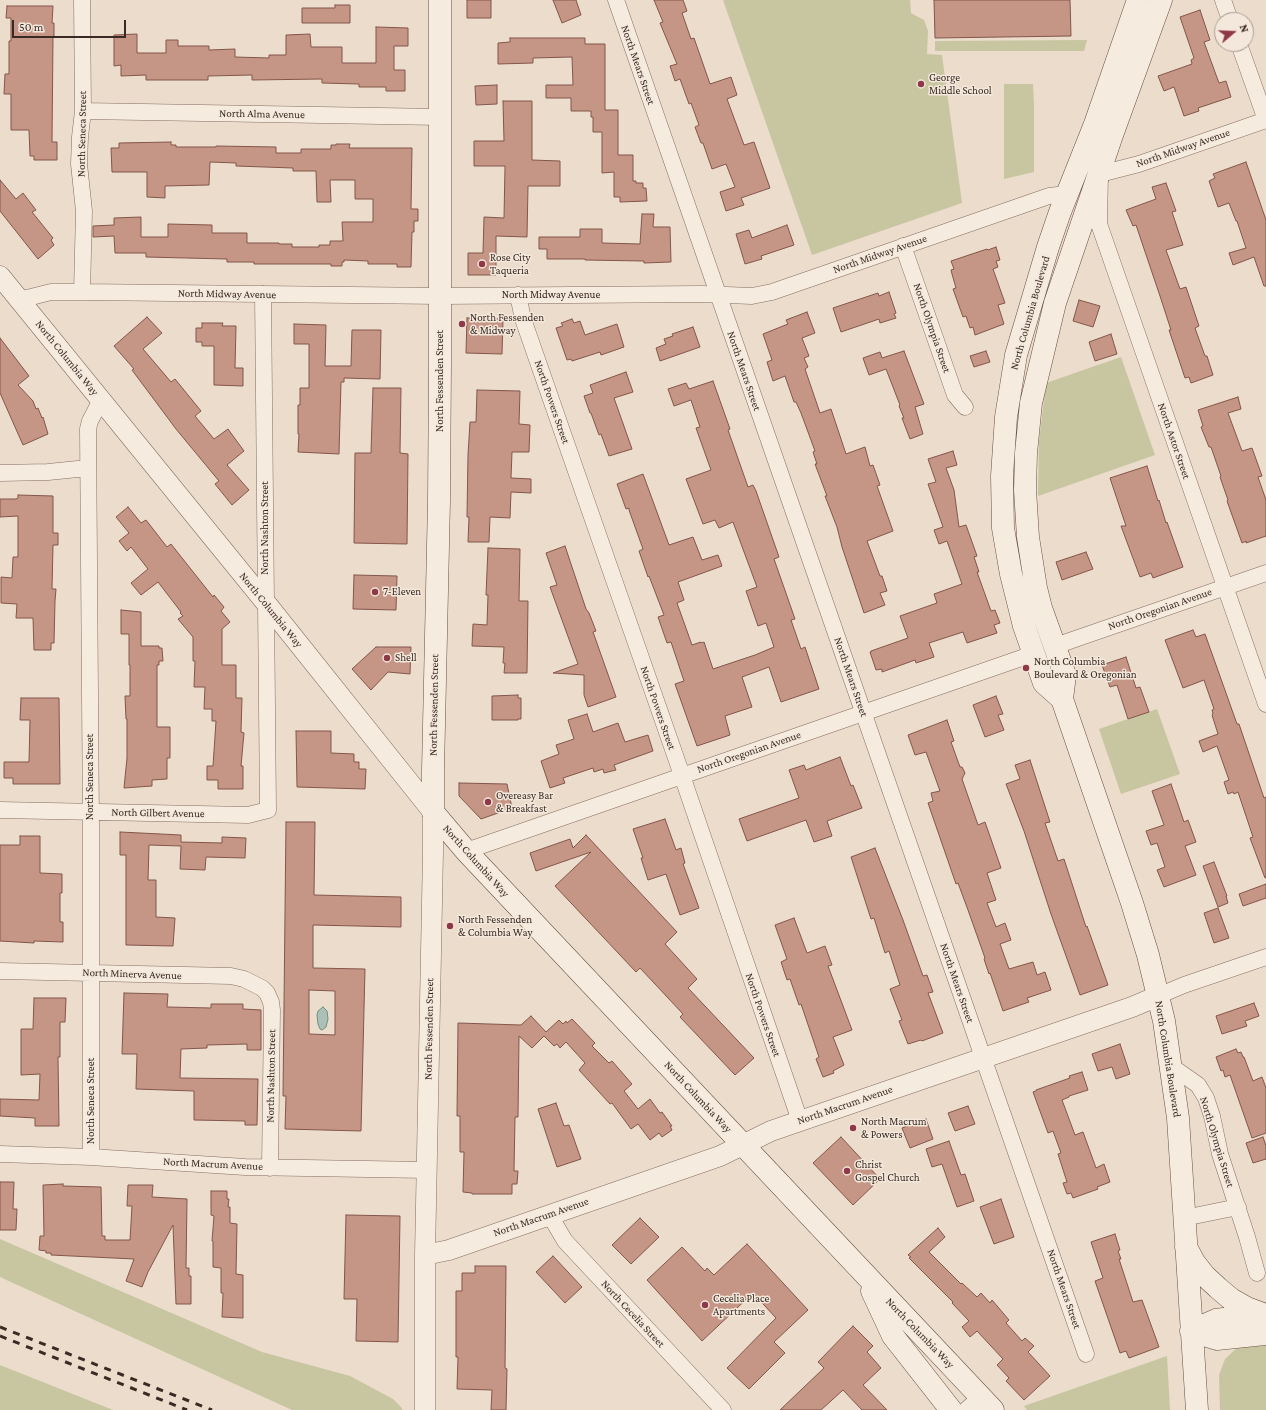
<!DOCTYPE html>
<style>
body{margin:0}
#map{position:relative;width:1266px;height:1410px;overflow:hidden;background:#ebdccc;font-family:"Crimson Pro",serif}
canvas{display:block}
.north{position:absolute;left:1214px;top:12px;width:40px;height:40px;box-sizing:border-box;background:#f3e8db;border:1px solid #a99c91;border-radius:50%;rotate:71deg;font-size:11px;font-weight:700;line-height:16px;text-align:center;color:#392a23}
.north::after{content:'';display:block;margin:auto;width:14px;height:18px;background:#8f3848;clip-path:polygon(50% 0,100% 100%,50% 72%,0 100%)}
.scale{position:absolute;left:12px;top:20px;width:114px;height:18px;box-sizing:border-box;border:2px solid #392a23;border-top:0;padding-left:5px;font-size:12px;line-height:14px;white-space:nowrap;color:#392a23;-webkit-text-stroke:3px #f3e8db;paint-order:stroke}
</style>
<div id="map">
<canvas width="1266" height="1410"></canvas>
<div class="north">N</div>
<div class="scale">50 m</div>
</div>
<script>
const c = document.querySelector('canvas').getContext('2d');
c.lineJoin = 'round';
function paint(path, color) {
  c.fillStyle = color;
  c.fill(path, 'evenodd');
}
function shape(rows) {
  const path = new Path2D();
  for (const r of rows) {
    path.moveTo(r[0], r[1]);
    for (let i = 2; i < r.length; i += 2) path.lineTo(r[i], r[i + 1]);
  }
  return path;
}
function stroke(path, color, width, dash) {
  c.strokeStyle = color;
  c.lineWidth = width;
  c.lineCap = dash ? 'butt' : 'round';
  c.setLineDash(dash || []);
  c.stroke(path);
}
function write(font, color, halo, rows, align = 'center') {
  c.font = font + ' "Crimson Pro",serif';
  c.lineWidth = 3;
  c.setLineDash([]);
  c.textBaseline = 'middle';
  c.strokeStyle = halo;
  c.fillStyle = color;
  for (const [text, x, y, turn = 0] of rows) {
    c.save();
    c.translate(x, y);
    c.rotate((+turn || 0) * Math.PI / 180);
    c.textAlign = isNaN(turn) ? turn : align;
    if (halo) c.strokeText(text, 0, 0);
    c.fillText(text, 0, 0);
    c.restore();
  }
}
const green = shape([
 [723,0,910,0,911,13,924,20,928,31,927,54,942,55,962,203,812,255],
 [1087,40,1084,51,935,51,935,41],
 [1004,84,1033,84,1034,106,1034,172,1004,179],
 [1121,357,1155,455,1038,496,1039,441,1046,383],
 [1157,709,1180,774,1121,794,1099,729],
 [0,1239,262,1352,350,1376,393,1399,402,1408,402,1410,292,1410,0,1277],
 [1266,1340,1266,1410,1220,1410,1219,1375,1225,1359,1238,1347],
 [1167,1356,1170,1410,1027,1410,1024,1406],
 [0,1365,113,1410,0,1410]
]);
const water = shape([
 [323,1007,327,1011,328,1019,326,1027,322,1030,320,1029,318,1024,317,1015,318,1011,323,1007]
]);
const building = shape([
 [467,0,491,0,491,18,467,18,467,0],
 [553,0,576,0,581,15,562,23,553,0],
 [654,0,683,0,687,11,682,13,691,39,694,38,710,84,731,77,737,95,727,99,744,145,754,142,770,188,741,198,744,205,726,211,720,192,735,187,726,164,712,169,703,143,701,143,695,127,699,125,691,103,689,104,680,79,675,81,670,66,677,64,660,23,663,22,654,0],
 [934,0,1070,0,1071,36,935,38,934,0],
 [335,5,350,5,350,23,302,23,302,8,335,8,335,5],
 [7,6,53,6,52,23,54,23,54,36,53,36,52,142,57,142,57,160,34,160,34,156,30,156,29,130,11,130,11,94,4,94,5,74,9,74,9,41,11,41,11,18,6,18,7,6],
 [1200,10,1210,40,1204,42,1219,83,1226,81,1231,97,1198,108,1199,111,1184,116,1174,87,1164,91,1158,76,1192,64,1191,60,1194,58,1180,17,1200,10],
 [376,27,408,28,408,46,394,46,394,70,405,70,405,91,386,91,386,87,359,87,359,84,322,83,322,79,252,80,252,75,208,76,208,80,146,80,146,75,121,76,121,65,114,66,114,35,137,34,137,53,166,53,166,40,178,40,178,46,209,46,209,50,235,49,235,57,269,58,269,55,286,55,286,35,310,34,311,47,342,47,342,63,376,63,376,27],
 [510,38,585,38,585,44,605,44,605,110,618,110,618,155,633,155,633,181,636,181,636,183,643,183,643,188,646,188,647,201,620,202,620,197,614,197,614,172,602,173,602,132,593,132,593,117,591,117,591,111,571,111,571,98,546,98,546,85,573,85,572,57,533,58,533,63,498,64,498,43,510,42,510,38],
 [497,85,497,104,476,105,475,86,497,85],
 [503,101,532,101,532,160,560,161,560,186,528,186,527,237,496,236,496,275,468,275,468,253,483,253,484,217,504,218,505,166,474,166,474,141,504,141,503,101],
 [171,142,171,145,176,145,176,147,216,147,216,146,276,147,276,153,301,153,301,149,331,149,331,145,336,145,336,144,350,144,349,148,412,148,411,209,418,209,418,221,414,221,414,232,412,232,411,267,397,267,397,264,368,264,368,261,344,260,344,262,342,262,342,266,331,266,331,264,254,264,254,262,227,262,227,259,146,257,146,253,115,253,114,236,93,237,93,226,114,225,114,218,141,217,141,237,168,237,168,224,212,225,212,233,247,233,247,243,279,243,279,244,292,244,292,247,319,247,319,245,330,245,330,241,343,241,342,222,373,222,373,199,355,199,355,180,330,180,331,202,317,202,316,171,293,171,293,168,236,166,236,163,210,162,209,185,165,186,165,198,147,197,147,172,112,172,111,148,119,148,119,143,171,142],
 [1246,162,1266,220,1266,286,1264,286,1254,257,1233,265,1229,253,1246,248,1237,221,1236,221,1229,203,1218,207,1209,181,1215,178,1213,174,1246,162],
 [0,180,16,199,23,193,36,210,32,212,53,238,51,240,54,245,38,259,0,211,0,180],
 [1166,183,1176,211,1172,212,1183,245,1166,250,1180,289,1186,287,1199,326,1195,328,1205,356,1207,356,1213,375,1191,383,1189,377,1185,378,1169,330,1171,330,1160,296,1136,225,1133,226,1126,210,1156,199,1152,187,1166,183],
 [642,214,654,214,653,227,670,227,671,262,644,263,644,261,585,260,585,259,547,259,547,249,539,249,539,237,580,237,580,229,602,229,602,243,640,244,642,214],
 [787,225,794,245,761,256,762,259,745,264,736,234,749,230,752,238,787,225],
 [996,247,1000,260,996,261,998,267,993,269,1005,303,998,305,1004,324,975,335,973,327,970,328,966,316,963,317,953,289,956,288,952,274,951,270,954,269,951,261,987,249,988,250,996,247],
 [889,292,896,313,894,314,896,318,880,323,879,319,841,332,833,308,878,293,879,296,889,292],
 [1079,300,1100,306,1093,327,1073,321,1079,300],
 [807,312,815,333,802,338,809,356,804,358,808,367,805,369,820,413,831,409,846,454,865,447,870,466,873,465,880,485,877,486,893,531,867,541,880,576,882,576,887,591,880,593,885,605,864,613,842,547,837,527,825,496,827,496,815,464,817,464,813,452,815,451,801,413,796,402,794,402,785,376,773,381,767,362,772,360,763,334,788,324,786,320,807,312],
 [147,317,162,333,143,349,171,382,175,379,201,411,195,416,214,439,228,429,244,451,227,465,249,490,232,505,215,484,219,481,176,429,132,370,134,369,114,346,147,317],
 [467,318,503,319,502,354,466,353,467,318],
 [572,319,574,323,580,321,585,335,617,324,624,347,601,355,600,352,572,361,571,359,567,360,556,328,563,326,561,323,572,319],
 [202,323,223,323,222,326,236,326,235,368,243,368,243,386,214,385,214,346,202,346,202,342,196,342,196,328,202,328,202,323],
 [294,324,326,325,325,366,351,366,352,330,381,330,380,379,344,378,344,382,341,382,339,454,298,452,299,434,298,434,298,405,300,405,300,388,309,388,309,344,294,344,294,324],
 [693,327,700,347,660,361,656,348,666,344,664,339,673,336,672,334,693,327],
 [1111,334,1117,354,1095,361,1089,342,1111,334],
 [0,338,29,376,18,385,33,401,36,409,38,408,42,418,43,417,48,434,23,445,0,393,0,338],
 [904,351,924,404,915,407,923,434,910,439,902,418,904,418,899,406,900,405,886,369,869,375,863,358,880,352,882,358,904,351],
 [986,351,990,362,974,367,970,356,986,351],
 [626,372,633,392,614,398,632,449,609,456,601,434,599,435,591,413,590,413,584,396,593,393,590,385,626,372],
 [713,381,730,429,728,430,748,487,753,485,756,491,779,557,774,559,795,619,791,620,801,649,805,647,819,689,781,702,769,667,742,677,752,707,725,716,730,735,697,746,675,684,684,681,671,642,667,643,658,617,664,615,649,576,648,577,639,551,643,549,629,510,629,508,626,509,617,484,643,474,669,545,693,537,702,560,718,555,722,566,678,582,684,600,677,603,692,645,701,642,702,643,704,642,713,669,755,655,774,647,766,623,758,626,746,591,757,587,733,522,719,528,715,520,703,524,686,479,711,470,696,428,700,427,691,400,674,406,668,389,686,383,689,389,713,381],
 [373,388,401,388,400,453,408,454,407,544,354,543,355,453,371,453,373,388],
 [477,390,520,391,519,424,530,425,529,452,512,452,511,478,531,479,531,493,511,492,510,518,490,517,489,542,468,542,469,517,467,517,468,455,470,422,476,422,477,390],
 [1238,397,1241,409,1228,413,1242,451,1252,448,1262,476,1258,477,1266,500,1266,536,1246,543,1246,541,1242,543,1227,501,1228,500,1220,477,1221,476,1211,447,1209,447,1201,427,1203,426,1198,410,1238,397],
 [953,451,957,465,946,468,954,490,959,527,966,525,977,556,974,557,979,572,977,572,991,611,995,610,1000,623,994,625,997,633,967,643,963,632,929,643,934,657,916,663,915,660,882,672,882,669,876,670,870,652,871,652,871,651,908,638,900,616,937,603,934,594,962,584,947,541,939,544,934,530,943,527,928,484,936,482,928,459,953,451],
 [1147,466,1158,501,1159,500,1166,523,1167,522,1183,567,1153,578,1151,573,1140,577,1121,526,1126,526,1110,478,1147,466],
 [18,495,53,496,53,533,58,533,58,545,53,545,52,589,56,589,55,601,54,643,51,643,51,650,34,650,33,618,16,618,17,604,1,603,1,577,12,578,13,557,18,557,18,516,0,517,0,499,16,499,18,498,18,495],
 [128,507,141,523,146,520,167,547,171,544,213,597,214,595,224,607,221,611,230,622,222,629,222,665,236,665,236,698,242,698,241,732,244,733,241,766,243,766,243,789,218,789,218,780,207,780,207,766,213,766,216,721,212,721,212,709,204,709,205,687,194,687,195,661,193,661,193,637,178,619,183,616,180,613,181,612,158,582,141,595,131,583,148,569,131,547,127,551,119,541,129,533,116,517,128,507],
 [565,546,586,609,589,613,596,631,593,632,616,697,588,707,584,695,584,675,553,673,578,664,550,587,557,585,546,553,565,546],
 [488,548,520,549,519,601,528,601,527,673,504,673,505,663,503,663,504,647,472,646,473,624,487,625,488,595,486,595,488,548],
 [1086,552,1093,569,1062,580,1056,562,1086,552],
 [354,575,397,576,396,610,353,609,354,575],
 [121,610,141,612,141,646,159,646,159,648,162,648,163,661,159,661,159,665,157,665,157,727,170,727,170,758,167,758,167,779,152,780,152,786,124,788,127,758,127,719,126,719,125,696,130,696,130,665,129,665,129,634,121,634,121,610],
 [1193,630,1196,637,1205,634,1237,724,1239,724,1264,798,1266,797,1266,878,1265,878,1250,838,1253,837,1238,792,1234,794,1233,792,1228,794,1224,782,1229,780,1217,746,1203,752,1199,741,1218,734,1212,715,1213,714,1212,710,1214,709,1204,680,1183,688,1165,640,1193,630],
 [376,647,411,647,410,674,388,672,371,690,352,669,376,647],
 [1126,657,1136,688,1140,687,1149,712,1128,719,1117,685,1110,687,1102,665,1126,657],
 [518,695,518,698,521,698,521,719,518,719,518,720,492,720,492,696,518,695],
 [996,696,1003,714,998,715,1004,730,985,737,973,705,996,696],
 [21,698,59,698,60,784,13,784,13,778,4,778,4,762,29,762,30,720,20,720,21,698],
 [587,714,593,732,618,723,625,742,648,735,653,751,614,765,616,770,604,773,603,769,594,772,593,768,563,778,565,783,550,788,541,761,559,754,556,745,574,739,568,720,587,714],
 [947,720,954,741,951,742,960,767,962,767,965,773,962,779,978,825,985,822,1001,868,987,873,996,900,987,903,996,927,1005,923,1011,940,1000,944,1009,969,1033,962,1037,975,1045,972,1051,990,1027,998,1029,1002,1003,1011,990,973,989,974,984,959,985,958,968,910,958,883,956,884,928,803,933,801,931,793,940,791,926,752,915,755,908,735,947,720],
 [296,731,331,731,331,753,354,754,354,762,359,762,359,769,366,769,365,789,297,787,296,731],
 [840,757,851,786,853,785,862,808,827,821,832,836,814,842,806,820,747,841,739,819,799,798,789,770,804,765,806,770,840,757],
 [1030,760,1050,822,1045,823,1058,861,1064,859,1086,927,1087,926,1108,985,1080,995,1051,914,1024,831,1006,784,1020,779,1015,765,1030,760],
 [459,783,507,784,512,808,481,819,459,796,459,783],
 [1171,784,1184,822,1188,820,1196,842,1185,846,1196,875,1164,887,1157,870,1165,867,1157,843,1151,845,1146,831,1164,825,1152,791,1171,784],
 [665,819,676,850,681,848,685,863,683,864,699,908,680,915,666,874,648,880,641,858,643,858,633,829,665,819],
 [286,822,315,822,314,895,401,897,401,927,313,925,313,968,365,969,361,1131,285,1129,286,1096,283,1096,286,822],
 [309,990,335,991,335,1035,309,1034,309,990],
 [120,832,181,835,181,842,222,843,222,837,246,838,245,858,206,857,205,870,180,869,181,846,149,845,148,880,156,880,156,917,175,918,173,946,126,945,126,855,120,855,120,832],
 [586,835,677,932,665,944,697,979,688,988,754,1058,735,1075,680,1017,683,1014,640,968,636,972,555,886,591,852,536,871,530,853,570,839,573,848,586,835],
 [20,836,40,836,40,873,62,874,62,893,60,893,60,922,63,922,63,942,34,941,34,943,0,941,0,845,20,845,20,836],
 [875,848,903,920,923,976,927,975,933,992,928,993,943,1033,922,1041,921,1040,908,1044,899,1021,902,1020,890,989,900,985,889,951,885,953,874,918,871,919,851,857,875,848],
 [1214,862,1227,896,1226,896,1228,903,1218,907,1203,866,1214,862],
 [1266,884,1266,898,1243,906,1239,894,1266,884],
 [1218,908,1229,938,1214,943,1204,913,1218,908],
 [794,918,807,953,825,946,832,965,828,966,852,1030,833,1037,844,1065,833,1071,834,1073,823,1077,816,1059,819,1057,801,1004,799,1005,790,979,787,980,781,962,787,959,775,925,794,918],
 [124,993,168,994,167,1007,211,1008,211,1004,243,1004,243,1009,261,1010,261,1050,247,1050,247,1044,207,1045,207,1048,181,1049,180,1078,258,1079,257,1125,245,1125,245,1121,194,1120,194,1091,136,1089,137,1054,122,1054,124,993],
 [34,998,66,998,65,1022,60,1022,60,1057,58,1057,59,1126,35,1126,35,1118,0,1116,0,1099,39,1100,40,1074,21,1075,21,1029,33,1029,34,998],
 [1254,1003,1259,1016,1245,1021,1247,1026,1222,1034,1216,1016,1254,1003],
 [531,1016,546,1032,559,1020,563,1024,566,1021,567,1023,572,1019,595,1043,592,1046,609,1063,612,1061,632,1084,624,1091,638,1109,650,1099,660,1113,662,1112,672,1126,670,1126,672,1130,662,1137,659,1133,650,1140,638,1124,631,1129,612,1103,610,1104,579,1070,585,1063,566,1042,560,1048,557,1044,554,1046,544,1036,532,1048,519,1036,518,1117,515,1117,514,1171,518,1171,517,1184,512,1184,512,1194,472,1194,472,1193,463,1192,464,1152,460,1152,460,1116,457,1116,458,1023,521,1025,531,1016],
 [1120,1044,1130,1074,1116,1079,1112,1067,1098,1071,1092,1054,1120,1044],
 [1236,1049,1238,1053,1241,1052,1243,1057,1244,1057,1253,1081,1262,1077,1266,1088,1266,1133,1252,1138,1230,1075,1225,1077,1223,1070,1221,1071,1216,1057,1236,1049],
 [1082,1072,1088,1090,1069,1096,1069,1097,1062,1100,1075,1135,1083,1132,1096,1168,1104,1164,1110,1182,1097,1187,1098,1189,1073,1198,1071,1193,1067,1194,1063,1183,1067,1182,1058,1154,1061,1153,1053,1131,1048,1133,1033,1092,1036,1091,1036,1090,1070,1078,1069,1076,1082,1072],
 [556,1103,564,1126,569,1125,581,1159,557,1167,538,1109,556,1103],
 [968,1106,975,1124,955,1131,948,1113,968,1106],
 [926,1119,933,1139,910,1148,902,1128,926,1119],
 [841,1137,880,1179,853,1205,813,1163,841,1137],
 [1263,1137,1266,1146,1266,1159,1253,1163,1246,1143,1263,1137],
 [949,1141,961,1175,965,1174,974,1201,957,1207,942,1164,932,1167,926,1149,949,1141],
 [0,1182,14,1182,13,1209,17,1209,16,1230,0,1230,0,1182],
 [63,1184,63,1186,101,1187,102,1236,105,1236,105,1240,130,1240,132,1206,127,1206,128,1185,153,1185,152,1197,187,1199,186,1268,189,1268,189,1276,191,1276,191,1304,176,1304,173,1225,148,1272,142,1287,126,1281,134,1259,51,1255,51,1253,46,1253,46,1251,39,1250,40,1236,44,1236,43,1185,63,1184],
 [211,1191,227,1191,227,1199,229,1199,228,1207,230,1207,230,1223,237,1224,236,1274,243,1275,243,1318,222,1317,223,1293,221,1293,221,1268,213,1267,213,1241,212,1241,214,1216,211,1215,211,1191],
 [1001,1199,1014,1237,994,1244,980,1207,1001,1199],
 [346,1215,400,1216,398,1342,356,1341,357,1299,344,1299,346,1215],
 [640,1218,659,1237,631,1264,612,1245,640,1218],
 [938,1228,945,1237,929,1252,961,1284,962,1283,977,1297,981,1293,990,1303,992,1300,1009,1320,1006,1323,1022,1341,1025,1338,1034,1346,1028,1352,1050,1376,1024,1400,1006,1381,1009,1378,997,1365,1003,1359,977,1331,970,1337,962,1327,969,1321,952,1303,953,1302,909,1258,911,1257,908,1255,938,1228],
 [1115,1234,1120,1250,1118,1251,1121,1259,1119,1259,1133,1302,1142,1300,1159,1347,1129,1358,1126,1351,1120,1353,1095,1281,1103,1278,1091,1242,1115,1234],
 [747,1244,808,1310,774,1342,785,1353,749,1389,727,1368,776,1318,753,1293,702,1341,647,1280,682,1247,705,1271,707,1268,714,1275,747,1244],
 [553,1256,582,1287,565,1303,536,1272,553,1256],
 [475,1266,506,1266,505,1368,507,1369,506,1410,491,1410,492,1390,457,1389,458,1357,456,1357,456,1291,462,1291,462,1273,475,1273,475,1266],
 [853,1326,873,1346,867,1352,881,1368,863,1385,887,1410,862,1410,843,1390,821,1410,780,1410,824,1368,818,1362,853,1326]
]);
const minor = shape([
 [82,0,83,111,80,137,79,164,84,211,82,292],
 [616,0,1086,1354],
 [1223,0,1230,20],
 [1239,44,1266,120],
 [83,111,440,117],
 [1266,120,1139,164,1100,174,1099,224,1266,704],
 [903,246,955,395,965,407],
 [518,295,523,319,676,758,800,1121],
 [19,300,51,292,82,292,441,296,701,294,752,296,772,292,1049,196,1067,194],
 [0,473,48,472,88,468],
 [1055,646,1266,573],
 [0,810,248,815,268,810,263,294],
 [466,851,1033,654],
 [0,971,231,976,244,979,262,988,267,993,271,1002,272,1010,270,1168],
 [1158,996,1184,985,1266,957],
 [1171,1066,1198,1085,1206,1098,1212,1116,1220,1154,1247,1237,1257,1273],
 [0,1154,91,1157,245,1167,427,1170],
 [91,1157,91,827,88,429,90,421,101,400],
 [549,1214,565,1241,723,1410],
 [1184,1218,1238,1207],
 [966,1410,981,1397]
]);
const tertiary = shape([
 [0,276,266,603,433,812,433,852,425,1255,425,1410],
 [425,1255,449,1250,720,1156,771,1131,1132,1007,1158,996]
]);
const secondary = shape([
 [440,0,440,364,439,501,433,770,433,812,466,851,993,1410],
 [1161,0,1112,135,1055,303,1031,403,1026,453,1025,490,1028,537,1036,588,1041,608,1065,675,1062,699,1132,903,1148,955,1164,1021,1178,1118,1197,1410],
 [1062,699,1044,683,1024,626,1011,574,1003,528,1002,476,1006,417,1016,355,1048,247,1060,212,1095,124,1138,0],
 [1186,1247,1194,1262,1205,1276,1218,1288,1231,1299,1247,1308,1263,1314],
 [872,1291,893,1336,951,1410],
 [1191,1331,1216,1320,1263,1314],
 [1191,1331,1217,1339,1266,1334]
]);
const rail = shape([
 [0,1327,212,1410],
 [0,1336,187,1410]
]);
const markers = [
 [921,84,4,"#8f3848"],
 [482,264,4,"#8f3848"],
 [462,324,4,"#8f3848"],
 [375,592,4,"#8f3848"],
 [387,658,4,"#8f3848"],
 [1026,668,4,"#8f3848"],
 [488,802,4,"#8f3848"],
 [450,926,4,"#8f3848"],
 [853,1128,4,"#8f3848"],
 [847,1171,4,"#8f3848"],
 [705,1305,4,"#8f3848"]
];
const streetNames = [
 ["North Mears Street",638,65,71],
 ["North Alma Avenue",262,114,1],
 ["North Seneca Street",82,134,-89],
 ["North Midway Avenue",1183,148,-19],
 ["North Midway Avenue",880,254,-19],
 ["North Midway Avenue",227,294,1],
 ["North Midway Avenue",551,295],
 ["North Columbia Boulevard",1030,313,-74],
 ["North Olympia Street",932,328,71],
 ["North Columbia Way",67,358,51],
 ["North Mears Street",744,371,71],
 ["North Fessenden Street",440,381,-90],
 ["North Powers Street",552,402,71],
 ["North Astor Street",1174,441,71],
 ["North Nashton Street",265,528,-90],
 ["North Oregonian Avenue",1160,609,-19],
 ["North Columbia Way",271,610,51],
 ["North Mears Street",851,677,71],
 ["North Fessenden Street",434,705,-89],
 ["North Powers Street",658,708,71],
 ["North Oregonian Avenue",749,752,-19],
 ["North Seneca Street",90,777,-90],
 ["North Gilbert Avenue",158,813,1],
 ["North Columbia Way",476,861,48],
 ["North Minerva Avenue",132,974,2],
 ["North Mears Street",957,983,71],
 ["North Powers Street",763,1015,71],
 ["North Fessenden Street",429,1029,-89],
 ["North Columbia Boulevard",1168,1059,81],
 ["North Nashton Street",271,1076,-89],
 ["North Columbia Way",698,1097,47],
 ["North Seneca Street",91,1101,-90],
 ["North Macrum Avenue",845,1105,-19],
 ["North Olympia Street",1217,1142,73],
 ["North Macrum Avenue",213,1164,3],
 ["North Macrum Avenue",541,1217,-19],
 ["North Mears Street",1064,1289,71],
 ["North Cecelia Street",633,1314,47],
 ["North Columbia Way",920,1333,46]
];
const poiNames = [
 ["George",929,78],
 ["Middle School",929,91],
 ["Rose City",490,258],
 ["Taqueria",490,271],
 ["North Fessenden",470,318],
 ["& Midway",470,331],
 ["7-Eleven",383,592],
 ["Shell",395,658],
 ["North Columbia",1034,662],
 ["Boulevard & Oregonian",1034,675],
 ["Overeasy Bar",496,796],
 ["& Breakfast",496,809],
 ["North Fessenden",458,920],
 ["& Columbia Way",458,933],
 ["North Macrum",861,1122],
 ["& Powers",861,1135],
 ["Christ",855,1165],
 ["Gospel Church",855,1178],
 ["Cecelia Place",713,1299],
 ["Apartments",713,1312]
];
paint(green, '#c8c6a0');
paint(water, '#abc0b6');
stroke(water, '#738e82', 1);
paint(building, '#c59586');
stroke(building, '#83564a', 1);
stroke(minor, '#866e61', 17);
stroke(tertiary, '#866e61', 21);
stroke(secondary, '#685044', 23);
stroke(minor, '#f6ebdf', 16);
stroke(tertiary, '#f6ebdf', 20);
stroke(secondary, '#f6ebdf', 22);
stroke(rail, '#392a23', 3, [7, 7]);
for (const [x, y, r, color] of markers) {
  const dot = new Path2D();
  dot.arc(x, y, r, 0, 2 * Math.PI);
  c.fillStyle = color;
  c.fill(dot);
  stroke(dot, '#f3e8db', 1.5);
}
write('11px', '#392a23', '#f3e8db', streetNames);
write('11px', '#392a23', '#f3e8db', poiNames, 'left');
</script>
